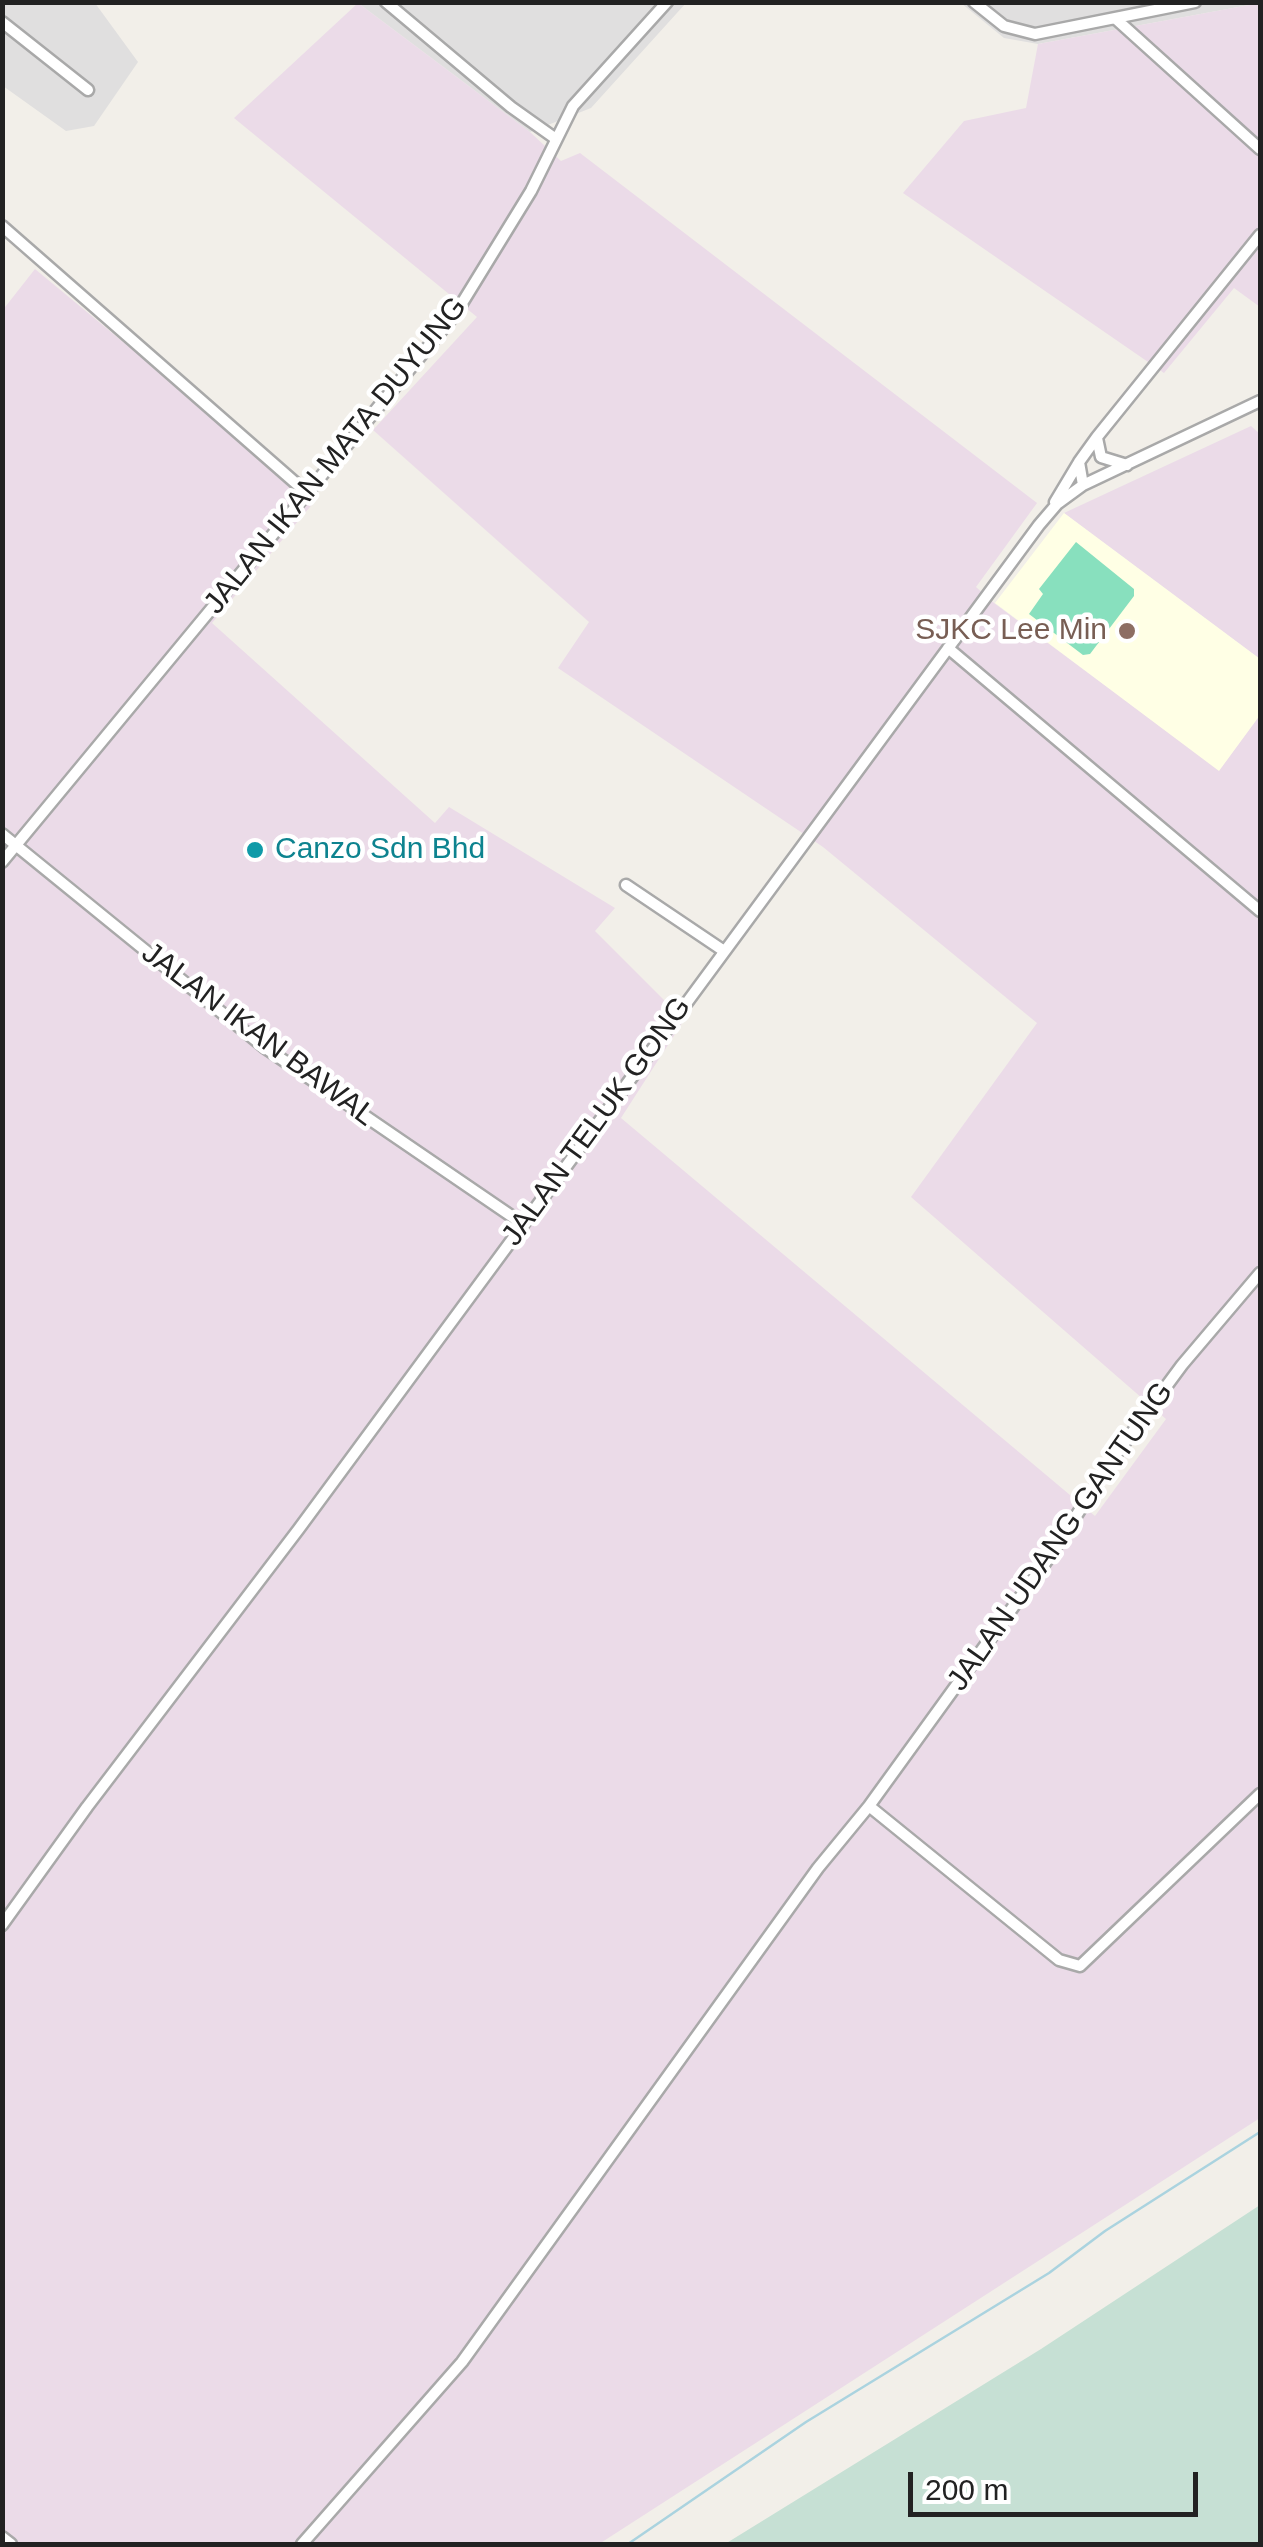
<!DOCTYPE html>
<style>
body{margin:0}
#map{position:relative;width:1263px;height:2547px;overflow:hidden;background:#f2efe9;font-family:Helvetica,sans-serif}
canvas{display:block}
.frame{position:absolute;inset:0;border:5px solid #222;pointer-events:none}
.scale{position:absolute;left:908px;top:2472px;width:290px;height:45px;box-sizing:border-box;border:5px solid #222;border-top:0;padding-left:12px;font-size:30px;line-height:35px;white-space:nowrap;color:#222;-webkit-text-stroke:8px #fff;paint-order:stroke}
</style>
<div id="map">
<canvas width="1263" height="2547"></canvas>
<div class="frame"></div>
<div class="scale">200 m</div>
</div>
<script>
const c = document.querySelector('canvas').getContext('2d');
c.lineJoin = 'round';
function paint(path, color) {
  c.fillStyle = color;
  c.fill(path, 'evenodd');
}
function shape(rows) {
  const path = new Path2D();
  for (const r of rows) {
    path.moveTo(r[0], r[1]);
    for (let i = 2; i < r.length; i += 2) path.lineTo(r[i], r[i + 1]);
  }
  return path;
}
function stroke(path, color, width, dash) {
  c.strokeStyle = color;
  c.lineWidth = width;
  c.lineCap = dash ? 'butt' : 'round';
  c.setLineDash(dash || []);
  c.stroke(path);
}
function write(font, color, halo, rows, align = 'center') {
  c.font = font + ' Helvetica,sans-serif';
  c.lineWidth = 9;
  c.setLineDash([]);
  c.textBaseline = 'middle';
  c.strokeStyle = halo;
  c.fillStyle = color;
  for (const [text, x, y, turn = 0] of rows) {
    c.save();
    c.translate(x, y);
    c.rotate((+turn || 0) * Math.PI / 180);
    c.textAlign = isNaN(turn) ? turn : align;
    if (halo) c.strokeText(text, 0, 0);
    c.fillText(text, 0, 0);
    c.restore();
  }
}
const residential = shape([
 [3,3,95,3,138,62,94,126,66,131,3,86],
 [358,3,686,3,591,108,530,132],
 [961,3,1260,2,1260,3,1038,44,1004,38]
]);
const industrial = shape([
 [358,3,530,132,561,161,580,153,1037,503,976,587,994,603,1219,770,1260,715,1260,2118,599,2544,3,2544,2,311,35,269,315,501,212,623,435,823,449,807,615,908,595,931,684,1020,621,1118,1095,1516,1166,1419,911,1197,1037,1023,823,847,558,668,589,622,373,430,477,317,234,118],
 [1260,3,1260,307,1234,288,1164,373,903,193,964,121,1026,108,1038,44],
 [1251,426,1260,434,1260,659,1064,513]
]);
const education = shape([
 [1064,513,1260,659,1260,715,1219,771,995,603]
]);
const wetland = shape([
 [1260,2205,1260,2544,725,2544,1041,2349]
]);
const pitch = shape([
 [1076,542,1134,589,1134,596,1090,654,1083,655,1029,614,1043,594,1039,589]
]);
const stream = shape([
 [628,2544,806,2422,1049,2273,1105,2231,1260,2132]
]);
const minor = shape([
 [386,2,511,107,556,139],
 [974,2,1004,26,1035,34,1195,2],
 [1116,19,1260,149],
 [2,22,88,90],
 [2,226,307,493],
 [1097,438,1101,457,1127,465],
 [1083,485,1079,462,1097,437,1260,235],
 [1055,502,1079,462],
 [948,648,1260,911],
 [2,834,264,1047,523,1224],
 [2,862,456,313,531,191,573,106,667,2],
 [626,885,724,951],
 [869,1806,1059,1960,1080,1966,1260,1794],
 [2,1925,87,1807,298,1530,1039,525,1057,504,1083,485,1260,401],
 [2,2537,11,2544],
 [302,2544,462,2362,818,1868,869,1806,1050,1556,1117,1453,1182,1365,1260,1273]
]);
const markers = [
 [1127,631,10,"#8d6e63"],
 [255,850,10,"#0f9aa8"]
];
const streetNames = [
 ["JALAN IKAN MATA DUYUNG",336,456,-51],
 ["JALAN IKAN BAWAL",258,1035,37],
 ["JALAN TELUK GONG",597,1122,-54],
 ["JALAN UDANG GANTUNG",1061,1537,-55]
];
const educationNames = [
 ["SJKC Lee Min",1107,631]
];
const cultureNames = [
 ["Canzo Sdn Bhd",275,850]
];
paint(residential, '#e0dfdf');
paint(industrial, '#ebdbe8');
paint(education, '#ffffe5');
paint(wetland, '#c6e0d4');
paint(pitch, '#88e0be');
stroke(stream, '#aad3df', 2.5);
stroke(minor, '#a9a9a9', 15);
stroke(minor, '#fff', 10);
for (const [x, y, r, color] of markers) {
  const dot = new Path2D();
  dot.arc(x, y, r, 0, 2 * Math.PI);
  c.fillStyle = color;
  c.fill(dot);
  stroke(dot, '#fff', 4);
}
write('30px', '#222', '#fff', streetNames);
write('30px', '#785e54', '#fff', educationNames, 'right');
write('30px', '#0d838f', '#fff', cultureNames, 'left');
</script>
